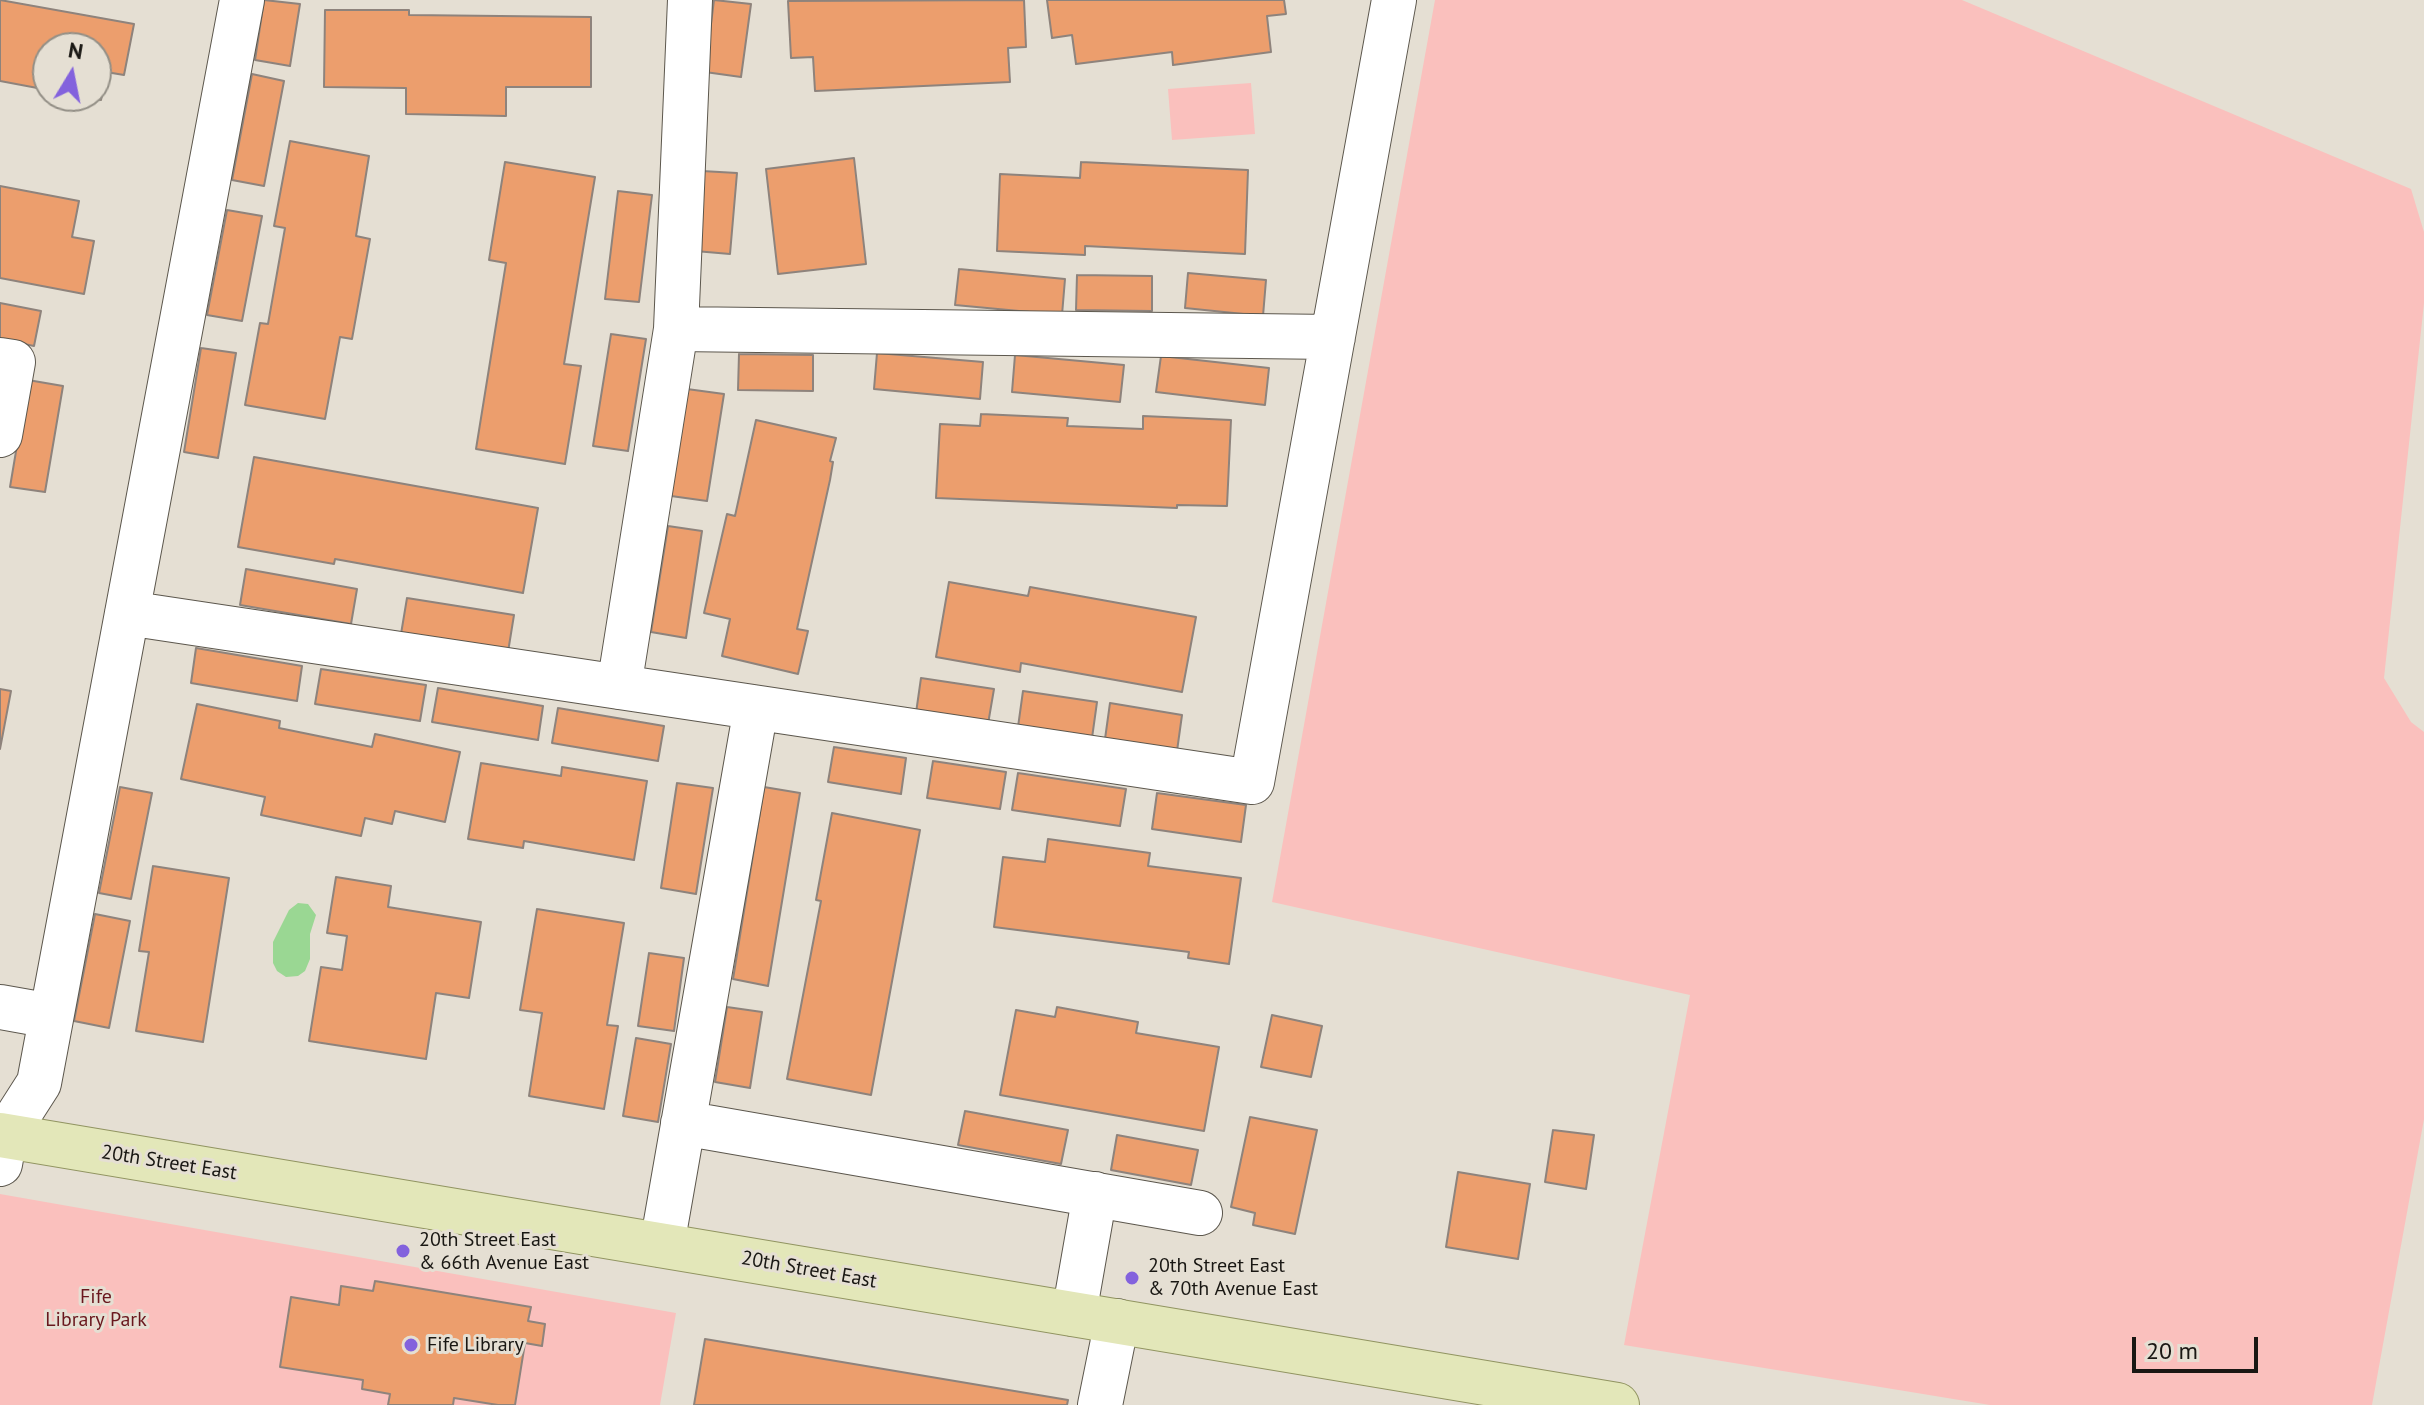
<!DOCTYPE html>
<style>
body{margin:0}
#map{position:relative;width:2424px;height:1405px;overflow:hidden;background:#e5dfd3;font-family:"PT Sans",sans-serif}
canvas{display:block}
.north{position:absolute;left:32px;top:32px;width:80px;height:80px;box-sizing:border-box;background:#e5dfd3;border:2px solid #938f86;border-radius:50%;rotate:10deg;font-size:22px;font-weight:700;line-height:32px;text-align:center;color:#191713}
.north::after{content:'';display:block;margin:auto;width:28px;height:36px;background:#8362dd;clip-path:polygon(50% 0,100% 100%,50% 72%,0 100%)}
.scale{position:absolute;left:2132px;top:1337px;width:126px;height:36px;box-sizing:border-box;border:4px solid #191713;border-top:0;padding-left:10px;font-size:24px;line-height:28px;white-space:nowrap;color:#191713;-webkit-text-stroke:6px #e5dfd3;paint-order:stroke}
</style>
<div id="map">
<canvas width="2424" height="1405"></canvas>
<div class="north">N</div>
<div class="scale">20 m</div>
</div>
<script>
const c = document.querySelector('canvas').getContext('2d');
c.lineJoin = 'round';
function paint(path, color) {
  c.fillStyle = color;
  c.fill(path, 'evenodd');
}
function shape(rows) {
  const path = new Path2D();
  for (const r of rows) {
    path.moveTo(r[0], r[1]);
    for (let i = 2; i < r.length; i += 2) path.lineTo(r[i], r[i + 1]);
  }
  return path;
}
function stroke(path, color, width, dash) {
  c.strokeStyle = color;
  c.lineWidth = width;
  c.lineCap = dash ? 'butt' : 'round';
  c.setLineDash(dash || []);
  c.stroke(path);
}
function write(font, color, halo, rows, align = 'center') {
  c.font = font + ' "PT Sans",sans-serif';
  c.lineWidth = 6;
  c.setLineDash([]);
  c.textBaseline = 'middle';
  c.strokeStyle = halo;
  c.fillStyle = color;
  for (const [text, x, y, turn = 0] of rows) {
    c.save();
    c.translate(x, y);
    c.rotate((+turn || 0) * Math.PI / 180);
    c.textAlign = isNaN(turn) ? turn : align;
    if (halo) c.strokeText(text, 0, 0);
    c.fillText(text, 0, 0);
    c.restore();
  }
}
const green = shape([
 [1435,0,1962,0,2411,189,2424,232,2424,303,2384,678,2411,722,2424,732,2424,1119,2372,1405,1990,1405,1624,1345,1690,995,1272,902],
 [1251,83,1255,134,1172,140,1168,89],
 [0,1194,676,1313,660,1405,0,1405]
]);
const water = shape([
 [298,903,308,904,316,915,310,934,310,959,305,971,298,976,286,977,277,971,273,963,273,942,289,910]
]);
const building = shape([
 [0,0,134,24,124,75,106,72,101,100,81,96,96,96,96,48,48,48,48,90,0,81,0,0],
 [264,0,300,4,290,66,255,60,264,0],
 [714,0,751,4,741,77,705,72,714,0],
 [1024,0,1026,47,1008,48,1010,82,815,91,813,57,791,58,788,1,1024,0],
 [1047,0,1284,0,1286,14,1267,16,1271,52,1173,65,1172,52,1076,64,1072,35,1052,38,1047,0],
 [325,10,409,10,409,15,591,17,591,87,506,87,506,116,406,114,406,88,324,87,325,10],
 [252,74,284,81,264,186,232,180,252,74],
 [290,141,369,156,356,236,370,239,352,339,340,337,325,419,245,405,260,323,268,324,285,228,274,226,290,141],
 [854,158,866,264,778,274,766,169,854,158],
 [505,162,595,177,564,364,581,366,565,464,476,449,506,263,489,260,505,162],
 [1081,162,1248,170,1245,254,1085,246,1085,255,997,251,1000,174,1080,178,1081,162],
 [702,171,737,173,730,254,695,251,702,171],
 [0,186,79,201,72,237,94,241,84,294,0,278,0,186],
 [618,191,652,195,639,302,605,299,618,191],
 [227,210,262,216,242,321,207,315,227,210],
 [959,269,1065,279,1062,315,955,305,959,269],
 [1188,273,1266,280,1263,316,1185,308,1188,273],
 [1077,275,1152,276,1152,311,1076,310,1077,275],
 [0,303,41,311,34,346,0,339,0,303],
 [611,334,646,339,628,451,593,446,611,334],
 [201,348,236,353,218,458,184,452,201,348],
 [877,353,983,362,980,399,874,389,877,353],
 [739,354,813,355,813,391,738,390,739,354],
 [1015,355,1124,365,1120,402,1012,392,1015,355],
 [1161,356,1269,368,1265,405,1156,392,1161,356],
 [28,380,63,386,45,492,10,487,28,380],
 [687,389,724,394,707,501,671,496,687,389],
 [981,414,1068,418,1067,426,1143,429,1143,416,1231,420,1227,506,1177,505,1177,508,936,498,940,424,980,426,981,414],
 [756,420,836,438,830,461,833,462,830,480,797,629,808,631,798,674,722,656,730,619,704,613,727,514,735,516,756,420],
 [254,457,538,508,523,593,335,559,334,564,238,547,254,457],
 [668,526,702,531,686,638,651,632,668,526],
 [246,569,357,589,351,624,240,605,246,569],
 [949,582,1028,596,1030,587,1196,617,1182,692,1021,663,1020,672,936,657,949,582],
 [407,598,514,615,508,652,401,634,407,598],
 [196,648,302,666,297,701,191,683,196,648],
 [321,669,426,685,420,721,315,704,321,669],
 [921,678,994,689,988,724,916,713,921,678],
 [438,688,543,706,538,740,432,722,438,688],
 [0,689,11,691,0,749,0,689],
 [1023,691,1097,702,1092,738,1018,727,1023,691],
 [1110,703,1182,715,1177,751,1105,739,1110,703],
 [197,704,280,721,279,728,372,747,375,734,460,752,445,822,395,811,392,824,365,818,361,836,261,815,265,797,181,779,197,704],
 [558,708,664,726,658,761,552,743,558,708],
 [834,747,906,758,901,794,828,782,834,747],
 [933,761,1006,772,1000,809,927,798,933,761],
 [481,763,561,776,562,767,647,781,634,860,524,841,523,848,468,839,481,763],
 [1018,773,1126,789,1120,826,1012,810,1018,773],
 [677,783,713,788,696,894,661,888,677,783],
 [120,787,152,793,131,899,99,893,120,787],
 [764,787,800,793,768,986,733,979,764,787],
 [1157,793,1246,805,1241,842,1152,829,1157,793],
 [832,813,920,830,871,1095,787,1079,821,901,816,900,832,813],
 [1048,839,1150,853,1148,866,1241,878,1229,964,1188,958,1189,952,994,927,1003,857,1045,862,1048,839],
 [153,866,229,878,203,1042,136,1031,149,952,139,951,153,866],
 [336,877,391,886,388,907,481,922,469,998,436,993,426,1059,309,1041,321,967,342,970,347,936,327,933,336,877],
 [537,909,624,923,607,1025,618,1026,604,1109,529,1096,542,1013,520,1010,537,909],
 [95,914,130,921,109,1028,74,1021,95,914],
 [649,953,684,958,674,1031,638,1026,649,953],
 [727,1007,762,1012,750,1088,715,1082,727,1007],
 [1057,1007,1138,1022,1136,1033,1219,1047,1204,1131,1000,1095,1016,1010,1055,1017,1057,1007],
 [1272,1015,1322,1026,1311,1077,1261,1067,1272,1015],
 [636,1038,671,1044,658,1122,623,1116,636,1038],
 [965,1111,1068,1130,1061,1164,958,1145,965,1111],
 [1250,1117,1317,1130,1295,1234,1253,1225,1255,1213,1231,1207,1250,1117],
 [1553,1130,1594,1135,1586,1189,1545,1182,1553,1130],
 [1117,1135,1198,1150,1191,1185,1111,1170,1117,1135],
 [1458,1172,1530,1184,1518,1259,1446,1247,1458,1172],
 [375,1281,531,1307,528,1321,545,1324,542,1346,525,1343,515,1405,498,1405,454,1398,453,1405,388,1405,390,1394,362,1389,363,1380,280,1367,291,1297,339,1305,341,1286,373,1291,375,1281],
 [705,1339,1068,1400,1067,1405,694,1405,705,1339]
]);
const minor = shape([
 [676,329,1333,337],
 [0,360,13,362,0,435],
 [127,613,1252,782,1394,0],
 [619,687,676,329,690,0],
 [0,1007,51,1016],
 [683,1123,1200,1213],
 [0,1164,5,1136,39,1083,242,0],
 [662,1245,756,708],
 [1074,1314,1095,1194],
 [1100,1405,1117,1321]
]);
const major = shape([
 [0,1135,1617,1405]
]);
const markers = [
 [403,1251,8,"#8362dd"],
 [1132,1278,8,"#8362dd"],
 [411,1345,8,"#8362dd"]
];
const streetNames = [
 ["20th Street East",169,1163,9],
 ["20th Street East",809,1270,10]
];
const poiNames = [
 ["20th Street East",419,1240],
 ["& 66th Avenue East",419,1263],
 ["20th Street East",1148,1266],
 ["& 70th Avenue East",1148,1289],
 ["Fife Library",427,1345]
];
const parkNames = [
 ["Fife",96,1297],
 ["Library Park",96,1320]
];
paint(green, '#fac0bd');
paint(water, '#9ad793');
paint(building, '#ec9e6d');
stroke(building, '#8e837c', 2);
stroke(minor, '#5c574d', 46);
stroke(major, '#919461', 46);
stroke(minor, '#fff', 44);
stroke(major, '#e3e7b9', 44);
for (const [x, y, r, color] of markers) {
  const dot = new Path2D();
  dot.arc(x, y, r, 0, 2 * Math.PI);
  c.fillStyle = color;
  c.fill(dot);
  stroke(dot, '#e5dfd3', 3);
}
write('20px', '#191713', '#e5dfd3', streetNames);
write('20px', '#191713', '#e5dfd3', poiNames, 'left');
write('20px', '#69171d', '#e5dfd3', parkNames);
</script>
